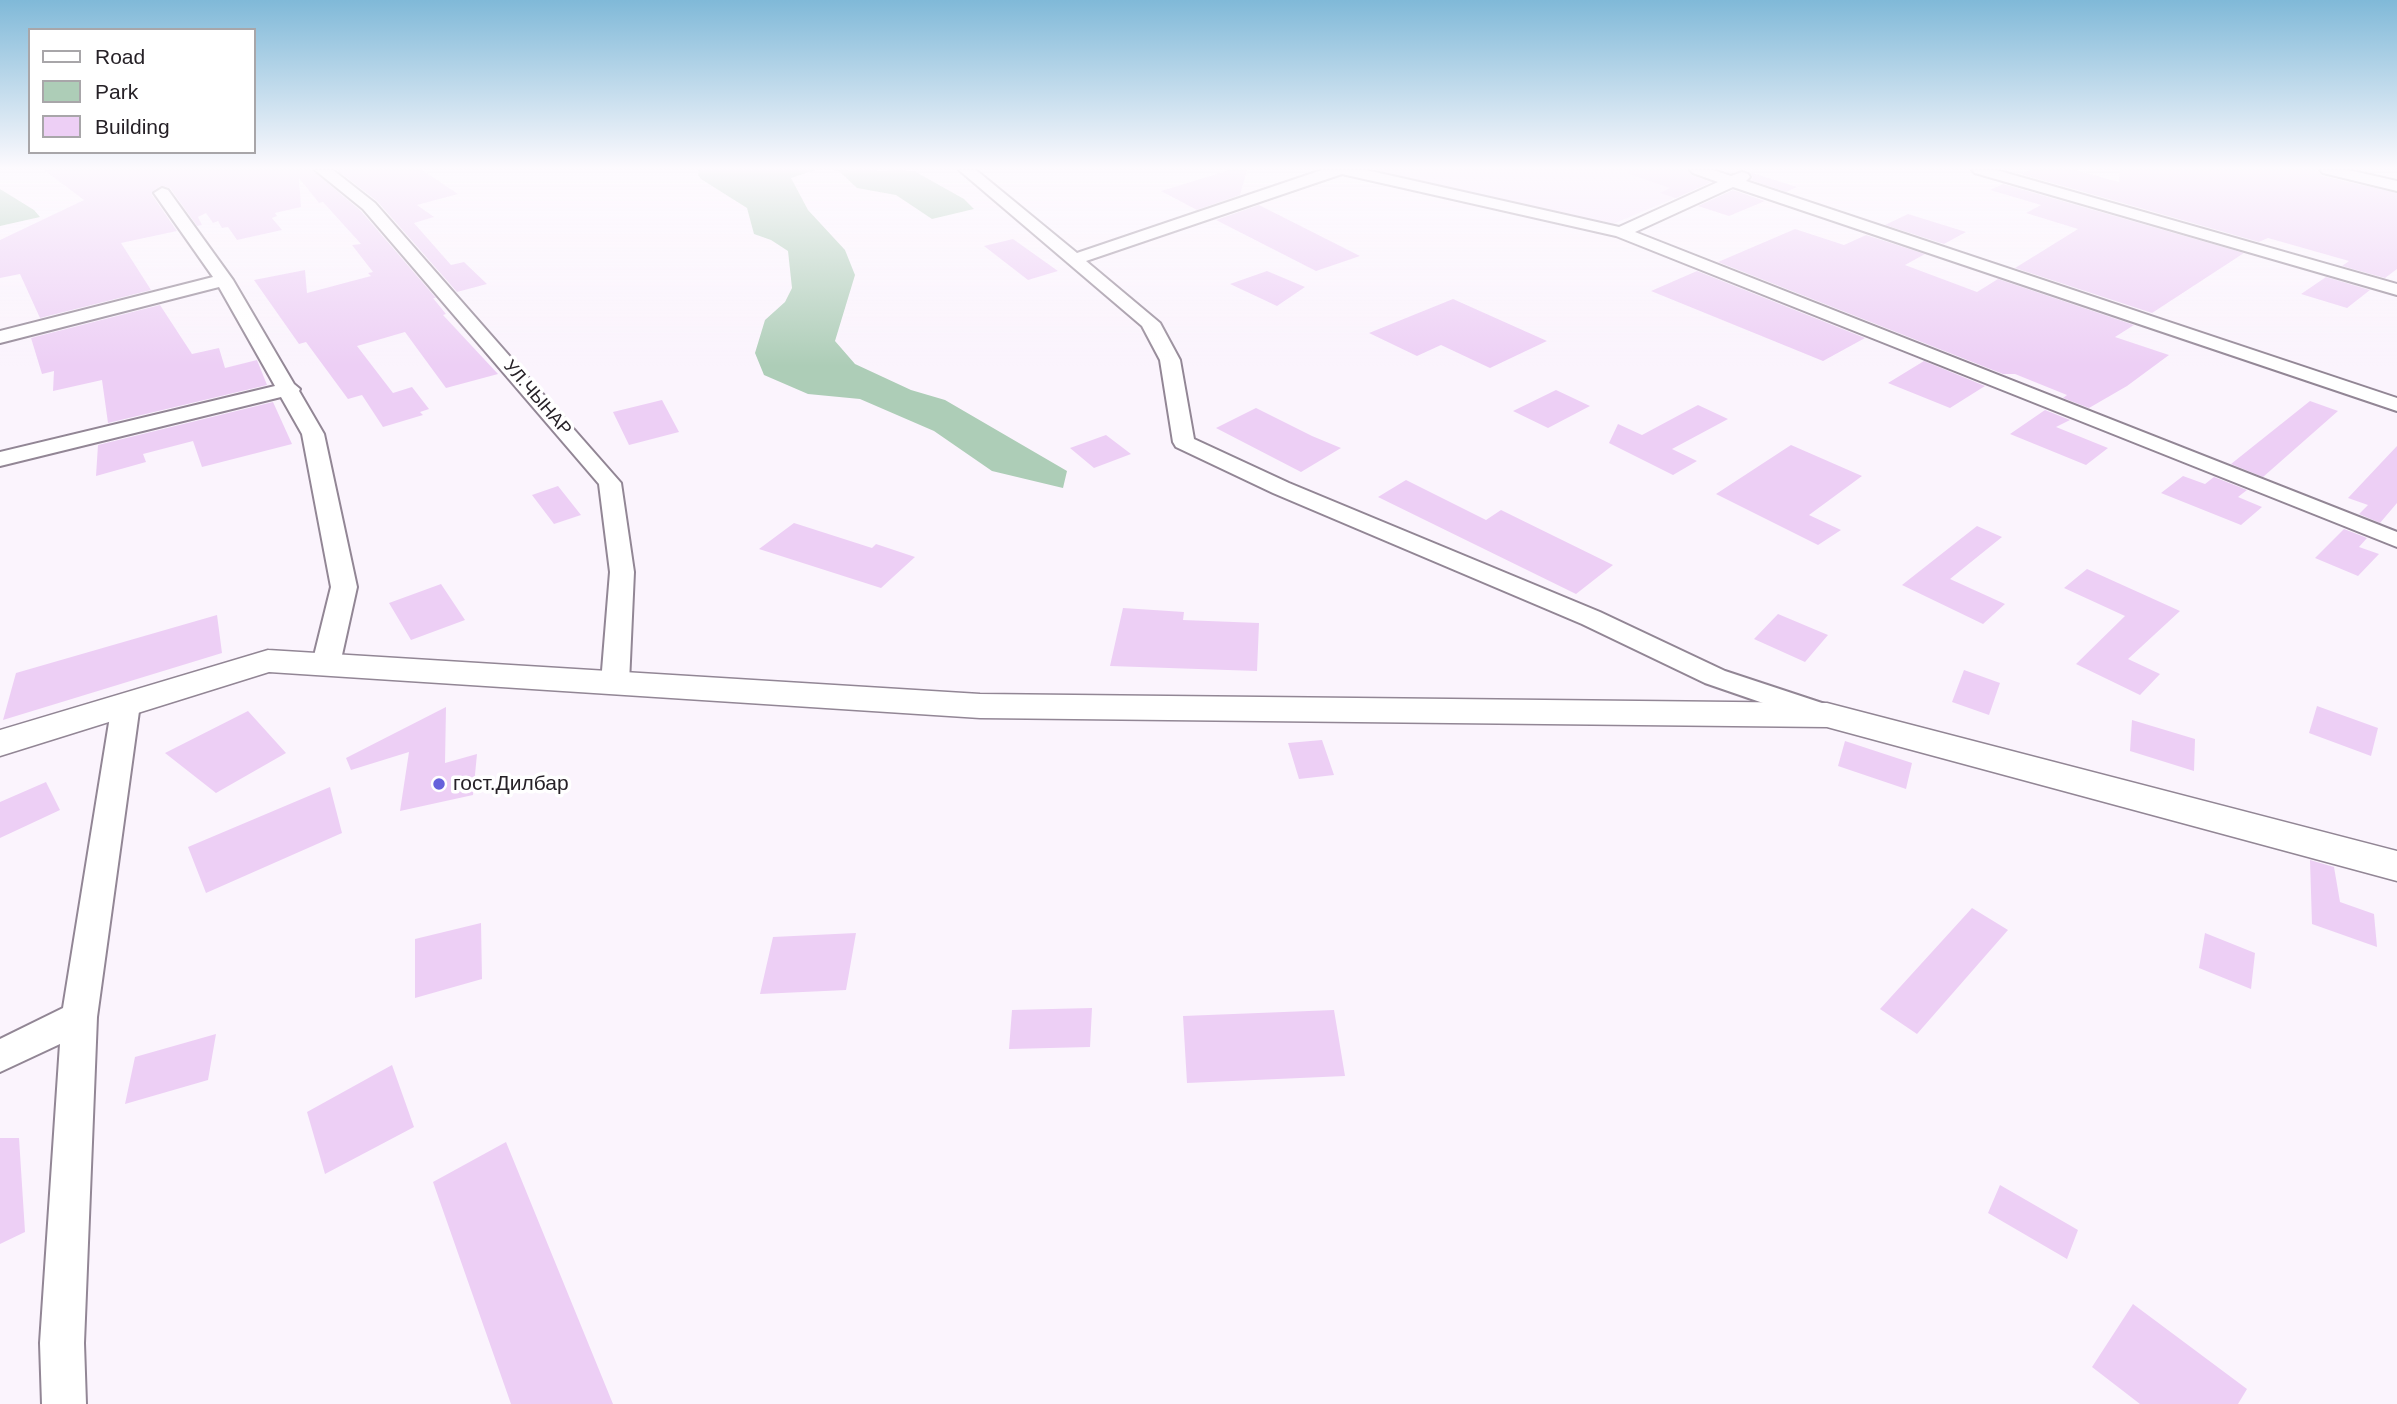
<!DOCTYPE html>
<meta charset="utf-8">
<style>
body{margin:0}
#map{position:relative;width:2397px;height:1404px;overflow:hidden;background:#fbf4fd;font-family:Arial,sans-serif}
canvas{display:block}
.legend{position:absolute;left:28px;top:28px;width:228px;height:126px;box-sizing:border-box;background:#fff;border:2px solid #a8a6a9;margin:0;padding:9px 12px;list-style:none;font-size:21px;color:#262127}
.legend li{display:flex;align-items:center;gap:14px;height:35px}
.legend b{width:35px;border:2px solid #a8a6a9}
</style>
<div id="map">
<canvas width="2397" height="1404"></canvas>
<ul class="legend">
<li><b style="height:9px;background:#fff"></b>Road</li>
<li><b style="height:19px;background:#adcdb7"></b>Park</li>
<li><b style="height:19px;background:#edcff5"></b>Building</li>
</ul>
</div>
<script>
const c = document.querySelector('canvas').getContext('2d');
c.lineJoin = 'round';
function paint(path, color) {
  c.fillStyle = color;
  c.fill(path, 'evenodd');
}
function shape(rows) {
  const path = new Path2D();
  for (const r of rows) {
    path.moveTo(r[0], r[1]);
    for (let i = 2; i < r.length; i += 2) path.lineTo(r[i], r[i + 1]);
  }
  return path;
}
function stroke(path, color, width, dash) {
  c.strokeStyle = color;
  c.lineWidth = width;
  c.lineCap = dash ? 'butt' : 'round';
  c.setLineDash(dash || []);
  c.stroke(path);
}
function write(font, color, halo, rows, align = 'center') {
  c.font = font + ' Arial,sans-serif';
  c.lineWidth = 7;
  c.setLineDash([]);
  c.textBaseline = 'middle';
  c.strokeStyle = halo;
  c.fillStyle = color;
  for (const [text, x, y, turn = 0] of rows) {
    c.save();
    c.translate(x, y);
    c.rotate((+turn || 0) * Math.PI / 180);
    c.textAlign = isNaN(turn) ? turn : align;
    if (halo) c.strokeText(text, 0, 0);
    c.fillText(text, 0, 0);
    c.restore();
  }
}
const built = shape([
 [1363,170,1665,170,1708,184,1613,224]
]);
const green = shape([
 [699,170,815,170,791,178,808,210,845,250,855,275,835,341,855,364,911,390,945,400,1067,471,1063,488,992,471,934,431,860,399,808,394,764,375,755,353,765,320,785,302,792,288,788,251,771,240,754,234,747,208,701,179,698,175],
 [833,170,914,171,964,199,974,209,932,219,896,195,857,188,839,171],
 [0,189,34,210,40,217,0,226]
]);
const building = shape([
 [44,170,312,170,361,211,436,298,433,298,446,314,443,315,498,374,446,388,405,332,357,346,393,393,412,387,429,409,420,412,423,415,383,427,362,395,348,399,306,342,299,344,254,280,305,270,307,293,371,276,368,273,373,272,352,245,361,244,323,202,319,203,299,178,301,207,275,213,277,216,272,218,282,230,237,240,228,227,222,228,218,221,213,223,206,213,198,217,202,225,197,226,170,188,161,186,153,191,152,195,177,231,121,243,151,290,40,318,20,274,0,278,0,240,84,200],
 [337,170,422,170,458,194,417,205,434,217,414,223,451,265,464,262,487,284,457,292,377,201],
 [1230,170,1247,170,1240,195,1197,210,1161,191],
 [1629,170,1687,170,1692,175,1711,182,1676,198,1660,193,1670,188,1629,174],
 [2030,170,2075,170,2119,182,2120,170,2317,170,2322,176,2397,193,2397,269,2385,278,2342,266,2349,261,2268,238,2259,242,2021,174],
 [1749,172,1797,187,1786,192,1751,180,1753,177],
 [2003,184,2244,253,2152,313,2015,268,2078,229,2026,213,2041,205,1990,190],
 [1733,190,1765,201,1729,216,1698,206],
 [1259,205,1360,256,1316,271,1216,220],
 [1908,214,1966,232,1944,244,1885,225],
 [1795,229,1844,245,1866,235,1925,254,1905,265,1977,292,1998,279,2134,325,2115,337,2169,355,2127,386,2089,408,2063,398,2067,395,2015,374,2003,374,1718,262],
 [1013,239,1058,271,1028,280,984,246],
 [1267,271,1305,287,1277,306,1230,284],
 [1697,271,1865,338,1823,361,1651,291],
 [2326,277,2370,290,2347,308,2301,294],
 [1453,299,1547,341,1490,368,1441,345,1417,356,1369,333],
 [160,305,192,354,219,348,225,368,257,360,267,385,108,423,102,380,53,391,54,371,42,374,31,338],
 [1924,361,1985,386,1950,408,1888,383],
 [1556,390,1590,406,1548,428,1513,411],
 [662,400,679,432,629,445,613,412],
 [2310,401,2338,411,2263,477,2231,464],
 [273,402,292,444,202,467,193,441,143,454,146,462,96,476,98,445],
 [1698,405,1728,419,1672,449,1697,461,1673,475,1609,443,1618,424,1642,435],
 [1256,408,1312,436,1341,448,1301,472,1216,428],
 [2045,410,2070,420,2056,427,2108,448,2086,465,2010,434],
 [1106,435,1131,454,1094,468,1070,448],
 [1791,445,1862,476,1809,515,1841,530,1818,545,1716,494],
 [2397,446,2397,503,2380,523,2359,514,2368,505,2348,498],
 [2183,476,2205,484,2214,477,2247,490,2238,497,2262,507,2241,525,2161,493],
 [1406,480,1486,520,1501,510,1613,565,1576,594,1378,497],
 [558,486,581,515,554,524,532,495],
 [794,523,872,548,876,544,915,557,881,588,759,549],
 [1977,526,2002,537,1950,579,2005,604,1983,624,1902,585],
 [2344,529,2367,538,2359,547,2379,554,2358,576,2315,558],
 [2087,569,2180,611,2128,659,2160,674,2140,695,2076,664,2125,616,2064,588],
 [441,584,465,620,411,640,389,603],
 [1123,608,1184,612,1183,620,1259,623,1257,671,1110,666],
 [1778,614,1828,635,1805,662,1754,639],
 [217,615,222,653,3,720,16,673],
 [1964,670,2000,683,1989,715,1952,702],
 [2317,706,2378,728,2371,756,2309,733],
 [446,707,445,763,477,754,473,795,400,811,409,752,351,770,346,758],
 [248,711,286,753,216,793,165,753],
 [2132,720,2195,739,2194,771,2130,751],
 [1322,740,1334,775,1299,779,1288,743],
 [1845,741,1912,763,1906,789,1838,766],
 [46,782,60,810,0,838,0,802],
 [330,787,342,833,206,893,188,847],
 [2310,860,2334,867,2340,902,2374,914,2377,947,2312,924],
 [1972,908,2008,930,1917,1034,1880,1009],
 [481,923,482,979,415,998,415,939],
 [856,933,846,990,760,994,773,937],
 [2205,933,2255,953,2251,989,2199,968],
 [1092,1008,1090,1047,1009,1049,1012,1010],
 [1334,1010,1345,1076,1187,1083,1183,1016],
 [216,1034,208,1080,125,1104,135,1057],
 [392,1065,414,1127,325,1174,307,1112],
 [0,1138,19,1138,25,1232,0,1244],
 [506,1142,613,1404,511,1404,433,1182],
 [2000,1185,2078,1230,2067,1259,1988,1213],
 [2133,1304,2247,1389,2238,1404,2140,1404,2092,1367]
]);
const minor = shape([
 [315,170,333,170,375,203,621,483,634,572,629,683,625,689,615,692,605,689,601,683,610,572,599,484,363,209,315,170],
 [959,170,976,170,1077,253,1322,170,1366,170,1619,227,1718,182,1693,173,1690,170,1713,170,1731,176,1742,172,1748,174,1750,177,1746,181,2397,398,2397,411,1733,187,1635,232,2397,532,2397,547,1616,236,1342,174,1086,261,1160,323,1180,360,1194,439,1289,483,1600,612,1725,671,1834,707,1838,714,1834,721,1824,724,1705,683,1582,624,1273,493,1176,447,1173,442,1160,360,1142,326,959,170],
 [1972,170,1996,170,2397,284,2397,295,1975,173,1972,170],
 [2320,170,2348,170,2397,181,2397,191,2323,173,2320,170],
 [162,188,168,190,233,280,294,384,300,389,299,391,324,434,357,587,340,664,336,670,326,673,316,670,312,664,331,587,302,434,281,397,0,466,0,452,275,386,219,287,0,343,0,331,213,277,154,193,162,188],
 [126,695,136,697,140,704,97,1017,84,1343,86,1404,42,1404,40,1343,60,1044,0,1072,0,1039,63,1008,112,704,116,697,126,695]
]);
const tertiary = shape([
 [268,650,980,694,1827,703,2397,851,2397,881,1827,727,980,718,269,672,0,756,0,730,268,650]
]);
const markers = [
 [439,784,7,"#6661db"]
];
const farStreetnames = [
 ["УЛ.ЧЫНАР",537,398,49]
];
const poiNames = [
 ["гост.Дилбар",453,784]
];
paint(built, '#f7e5fc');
paint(green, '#adcdb7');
paint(building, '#edcff5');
stroke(minor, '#928695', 4);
stroke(tertiary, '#928695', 3);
paint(minor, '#fff');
paint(tertiary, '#fff');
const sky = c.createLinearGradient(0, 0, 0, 366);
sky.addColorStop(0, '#80b9d8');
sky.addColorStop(0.46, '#fdfafe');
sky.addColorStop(1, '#fdfafe00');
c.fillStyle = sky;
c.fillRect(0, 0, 2397, 366);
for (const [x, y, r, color] of markers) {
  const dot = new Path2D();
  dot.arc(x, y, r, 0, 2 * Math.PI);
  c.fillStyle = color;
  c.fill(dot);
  stroke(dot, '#fff', 2.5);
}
write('18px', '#262127', '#fff', farStreetnames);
write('21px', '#262127', '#fff', poiNames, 'left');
</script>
